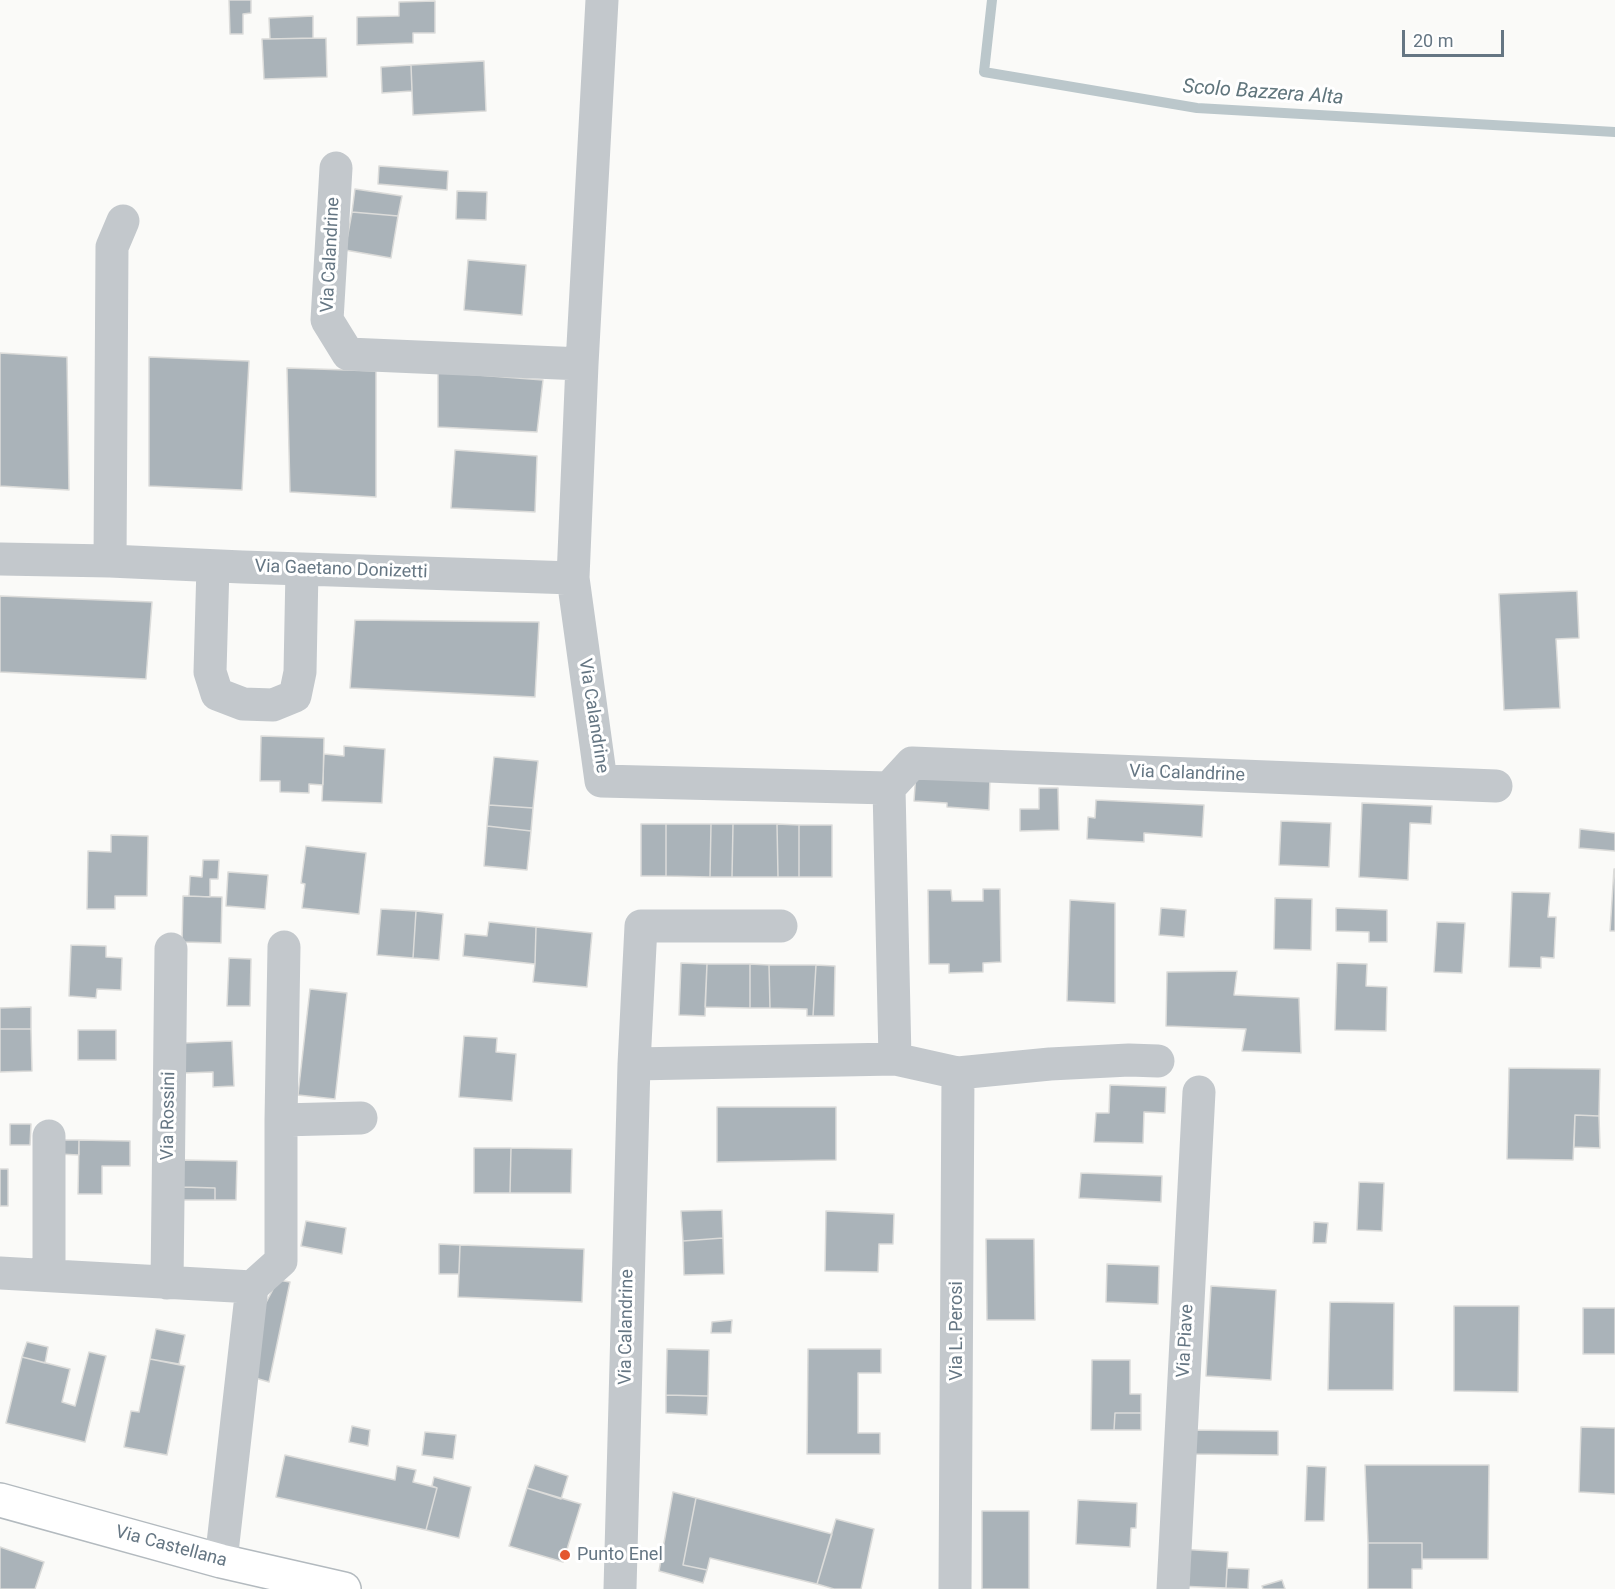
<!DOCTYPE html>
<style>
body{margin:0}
#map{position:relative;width:1615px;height:1589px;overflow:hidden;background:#fafaf8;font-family:Roboto,sans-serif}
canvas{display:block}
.scale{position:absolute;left:1402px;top:30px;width:102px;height:27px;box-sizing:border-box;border:3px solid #657683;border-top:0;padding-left:8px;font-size:18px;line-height:21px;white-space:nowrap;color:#657683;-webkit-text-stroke:4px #fff;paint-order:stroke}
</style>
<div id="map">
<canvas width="1615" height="1589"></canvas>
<div class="scale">20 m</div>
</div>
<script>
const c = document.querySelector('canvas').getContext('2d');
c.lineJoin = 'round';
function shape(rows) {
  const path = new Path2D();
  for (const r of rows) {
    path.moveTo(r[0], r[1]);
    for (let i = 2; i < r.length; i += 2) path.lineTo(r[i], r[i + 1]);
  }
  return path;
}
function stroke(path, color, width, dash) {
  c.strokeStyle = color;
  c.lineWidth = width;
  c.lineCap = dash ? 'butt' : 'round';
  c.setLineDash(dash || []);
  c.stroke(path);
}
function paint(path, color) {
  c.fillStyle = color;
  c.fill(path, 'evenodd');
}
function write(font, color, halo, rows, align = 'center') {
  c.font = font + ' Roboto,sans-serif';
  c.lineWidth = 6;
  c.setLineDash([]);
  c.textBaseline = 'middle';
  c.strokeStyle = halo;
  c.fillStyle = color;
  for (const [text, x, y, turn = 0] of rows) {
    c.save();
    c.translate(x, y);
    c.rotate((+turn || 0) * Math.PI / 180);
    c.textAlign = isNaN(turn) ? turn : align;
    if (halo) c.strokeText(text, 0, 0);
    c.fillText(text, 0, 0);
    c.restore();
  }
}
const stream = shape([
 [992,0,984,72,1197,108,1615,132]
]);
const building = shape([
 [229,0,251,0,251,13,243,14,243,34,230,34,229,0],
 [435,1,435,33,413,33,413,43,357,45,357,17,399,16,399,2,435,1],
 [313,16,313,38,270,39,269,18,313,16],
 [326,38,327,77,264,79,262,39,326,38],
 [484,61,486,111,413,115,411,65,484,61],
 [411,65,412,91,382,93,381,67,411,65],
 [379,166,448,171,447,190,378,184,379,166],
 [355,189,402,196,398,216,352,212,355,189],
 [457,191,487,192,486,220,456,219,457,191],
 [352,212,398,216,391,258,345,250,352,212],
 [468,260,526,265,522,315,464,310,468,260],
 [0,353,67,357,69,490,0,486,0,353],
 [149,357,249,361,242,490,149,486,149,357],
 [287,368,376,371,376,497,290,492,287,368],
 [438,372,543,380,537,432,438,427,438,372],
 [455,450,537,456,535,512,451,508,455,450],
 [1577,591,1579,638,1556,639,1560,708,1504,710,1499,594,1577,591],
 [0,596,152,602,146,679,0,672,0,596],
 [355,620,539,622,535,697,350,688,355,620],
 [261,736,324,738,323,785,309,784,309,793,280,792,280,781,260,781,261,736],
 [344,746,385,749,382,803,322,801,324,754,344,756,344,746],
 [494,757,538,761,533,808,489,805,494,757],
 [916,772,990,776,989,810,947,807,947,803,914,801,916,772],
 [1039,788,1058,788,1059,830,1020,831,1020,809,1039,809,1039,788],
 [1096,800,1204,805,1202,837,1144,833,1144,842,1087,839,1088,817,1095,818,1096,800],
 [1362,803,1432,806,1431,824,1410,823,1408,880,1359,877,1362,803],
 [489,805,533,808,531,831,487,826,489,805],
 [1281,821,1331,823,1329,867,1279,865,1281,821],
 [641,824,666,824,666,876,641,876,641,824],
 [666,824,711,824,710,877,666,876,666,824],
 [711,824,733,824,732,877,710,877,711,824],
 [733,824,777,824,778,877,732,877,733,824],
 [777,824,799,825,799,877,778,877,777,824],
 [799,825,832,825,832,877,799,877,799,825],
 [487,826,531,831,527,870,484,866,487,826],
 [1580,829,1615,833,1615,851,1579,848,1580,829],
 [111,835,148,836,147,896,115,896,115,909,87,909,88,851,111,852,111,835],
 [306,846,366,853,359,914,302,908,305,884,301,883,306,846],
 [203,860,219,860,218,879,210,879,210,897,189,896,190,876,202,877,203,860],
 [1614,869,1615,869,1615,931,1610,931,1614,869],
 [228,872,268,875,265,909,226,906,228,872],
 [983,889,1000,889,1001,962,983,963,983,972,949,973,949,964,929,964,928,890,951,890,952,901,983,901,983,889],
 [1512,892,1550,893,1548,917,1556,917,1554,958,1541,957,1541,968,1509,967,1512,892],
 [183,896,222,897,221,943,182,942,183,896],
 [1275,898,1312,899,1311,950,1274,949,1275,898],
 [1070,900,1115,903,1115,1003,1067,1001,1070,900],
 [1161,908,1186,910,1184,937,1159,935,1161,908],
 [1336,908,1387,910,1387,942,1369,942,1369,932,1336,931,1336,908],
 [381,909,416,911,413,958,377,955,381,909],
 [416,911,443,914,439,960,413,958,416,911],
 [489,922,536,927,535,964,463,956,465,934,487,936,489,922],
 [1437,922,1465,923,1462,973,1434,972,1437,922],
 [536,927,592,933,587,987,533,982,535,964,536,927],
 [71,945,106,946,106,957,122,958,121,990,97,989,96,998,69,996,71,945],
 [229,958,251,959,250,1006,227,1006,229,958],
 [681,963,707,964,705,1016,679,1015,681,963],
 [1337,963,1367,964,1366,986,1387,987,1386,1031,1335,1030,1337,963],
 [707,964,750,964,750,1008,705,1007,707,964],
 [750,964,769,965,770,1008,750,1008,750,964],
 [769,965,816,965,813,1016,807,1016,807,1009,770,1008,769,965],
 [816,965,835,966,834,1016,813,1016,816,965],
 [1237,971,1234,995,1299,998,1301,1053,1242,1051,1246,1029,1166,1026,1167,972,1237,971],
 [310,989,347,993,335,1099,298,1095,310,989],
 [31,1007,31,1029,0,1029,0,1008,31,1007],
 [0,1029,31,1029,32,1071,0,1072,0,1029],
 [78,1030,116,1030,116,1060,78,1060,78,1030],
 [464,1036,497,1038,496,1052,516,1054,512,1101,459,1097,464,1036],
 [232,1041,234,1086,213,1087,213,1072,184,1073,183,1043,232,1041],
 [1509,1068,1600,1069,1599,1116,1575,1115,1573,1160,1507,1159,1509,1068],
 [1110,1085,1166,1087,1165,1113,1144,1112,1143,1143,1094,1142,1096,1113,1109,1113,1110,1085],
 [717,1107,836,1107,836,1160,717,1162,717,1107],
 [1575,1115,1599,1116,1600,1148,1574,1147,1575,1115],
 [10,1124,31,1124,30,1145,10,1145,10,1124],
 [59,1140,79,1140,79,1155,58,1154,59,1140],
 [79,1140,130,1141,130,1166,102,1166,102,1194,78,1194,79,1140],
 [474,1148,511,1148,510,1193,474,1193,474,1148],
 [511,1148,572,1149,571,1193,510,1193,511,1148],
 [183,1160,237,1161,236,1200,215,1200,215,1188,183,1187,183,1160],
 [0,1169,8,1169,8,1206,0,1206,0,1169],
 [1081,1173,1162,1176,1161,1202,1079,1198,1081,1173],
 [1359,1182,1384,1183,1382,1231,1357,1230,1359,1182],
 [183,1187,215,1188,215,1200,181,1200,183,1187],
 [722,1210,723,1238,683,1241,681,1211,722,1210],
 [826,1211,894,1214,893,1244,879,1244,878,1272,825,1271,826,1211],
 [306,1221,346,1228,342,1254,301,1246,306,1221],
 [1314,1222,1328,1223,1326,1243,1313,1243,1314,1222],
 [723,1238,724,1274,684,1275,683,1241,723,1238],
 [986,1239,1034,1239,1035,1320,987,1320,986,1239],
 [439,1244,460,1245,459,1274,439,1274,439,1244],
 [460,1245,584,1249,582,1302,458,1297,460,1245],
 [1107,1264,1159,1266,1158,1304,1106,1302,1107,1264],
 [278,1280,290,1282,269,1382,252,1377,261,1312,278,1280],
 [1211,1286,1276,1290,1271,1380,1206,1376,1211,1286],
 [1330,1302,1394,1303,1393,1390,1328,1390,1330,1302],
 [1454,1306,1519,1306,1518,1392,1454,1391,1454,1306],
 [1583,1308,1615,1308,1615,1354,1583,1354,1583,1308],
 [732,1320,731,1333,711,1333,712,1322,732,1320],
 [156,1329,185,1335,179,1364,150,1359,156,1329],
 [27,1342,48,1347,45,1363,22,1357,27,1342],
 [667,1349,709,1350,708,1396,666,1395,667,1349],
 [808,1349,881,1349,881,1373,858,1373,858,1433,880,1433,880,1454,807,1454,808,1349],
 [89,1352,106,1356,85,1442,6,1423,22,1357,70,1369,62,1402,75,1406,89,1352],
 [150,1359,185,1366,167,1455,124,1447,131,1411,139,1412,150,1359],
 [1092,1360,1130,1360,1130,1394,1141,1394,1141,1413,1115,1413,1114,1430,1091,1430,1092,1360],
 [666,1395,708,1396,707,1415,666,1413,666,1395],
 [1115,1413,1141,1413,1141,1430,1114,1430,1115,1413],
 [352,1426,370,1430,368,1446,349,1442,352,1426],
 [1581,1427,1615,1428,1615,1494,1579,1492,1581,1427],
 [1185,1430,1278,1431,1278,1455,1185,1454,1185,1430],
 [425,1432,456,1435,453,1459,422,1455,425,1432],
 [285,1455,395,1480,397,1466,416,1470,413,1482,437,1488,426,1530,276,1497,285,1455],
 [535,1465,568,1476,561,1499,527,1488,535,1465],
 [1365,1465,1489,1465,1488,1559,1422,1559,1422,1543,1368,1543,1365,1465],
 [1307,1466,1326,1467,1324,1521,1305,1521,1307,1466],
 [434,1477,471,1487,459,1538,426,1530,437,1488,432,1486,434,1477],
 [527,1488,581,1504,563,1562,509,1546,527,1488],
 [673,1492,696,1498,683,1565,707,1570,703,1583,659,1571,673,1492],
 [696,1498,832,1534,817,1584,710,1558,707,1570,683,1565,696,1498],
 [1078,1500,1137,1503,1136,1528,1131,1528,1130,1547,1076,1544,1078,1500],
 [982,1511,1029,1511,1029,1589,982,1589,982,1511],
 [836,1519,874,1529,861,1589,834,1589,817,1584,836,1519],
 [1368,1543,1422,1543,1422,1569,1412,1569,1412,1589,1368,1589,1368,1543],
 [0,1547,44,1562,35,1589,0,1589,0,1547],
 [1179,1549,1228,1552,1226,1588,1177,1586,1179,1549],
 [1227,1568,1249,1569,1248,1589,1226,1588,1227,1568],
 [1282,1580,1285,1589,1263,1589,1262,1586,1282,1580]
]);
const street = shape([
 [602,0,582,364,573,578,601,781,889,788,895,1059,634,1064,620,1589],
 [336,168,327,320,348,354,582,364],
 [0,559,110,561,242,567,573,578],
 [110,561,112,247,123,221],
 [213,566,210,672,217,694,243,704,273,705,295,696,300,672,302,569],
 [889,788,912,763,1496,786],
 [895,1059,958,1073,955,1589],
 [634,1064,641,926,781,926],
 [958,1073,1050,1064,1129,1060,1158,1061],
 [281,1120,361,1118],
 [49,1136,49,1275],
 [0,1273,252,1287,221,1561],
 [167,1283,171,949],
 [252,1287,281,1261,281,1120,284,947],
 [1173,1589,1199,1092]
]);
const secondary = shape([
 [0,1500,221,1561,344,1589]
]);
const markers = [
 [565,1555,6,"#e4572e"]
];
const streetNames = [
 ["Via Calandrine",331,255,-87],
 ["Via Gaetano Donizetti",341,570,2],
 ["Via Calandrine",593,716,81],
 ["Via Calandrine",1187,774,2],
 ["Via Rossini",169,1116,-89],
 ["Via Calandrine",627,1327,-89],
 ["Via L. Perosi",957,1331,-90],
 ["Via Piave",1186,1341,-87],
 ["Via Castellana",171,1547,15]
];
const poiNames = [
 ["Punto Enel",577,1555]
];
const waterNames = [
 ["Scolo Bazzera Alta",1263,93,4]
];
stroke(stream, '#bbc7cb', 10);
paint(building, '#aab3b9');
stroke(building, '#dcdcda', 1.5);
stroke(secondary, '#b3babf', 36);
stroke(street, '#c3c8cc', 33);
stroke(secondary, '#fff', 33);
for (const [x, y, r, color] of markers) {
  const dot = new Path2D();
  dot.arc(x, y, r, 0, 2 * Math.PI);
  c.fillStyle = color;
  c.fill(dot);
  stroke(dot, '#fff', 2);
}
write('18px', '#657683', '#fff', streetNames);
write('18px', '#657683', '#fff', poiNames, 'left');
write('italic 20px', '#60757c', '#fff', waterNames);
</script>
